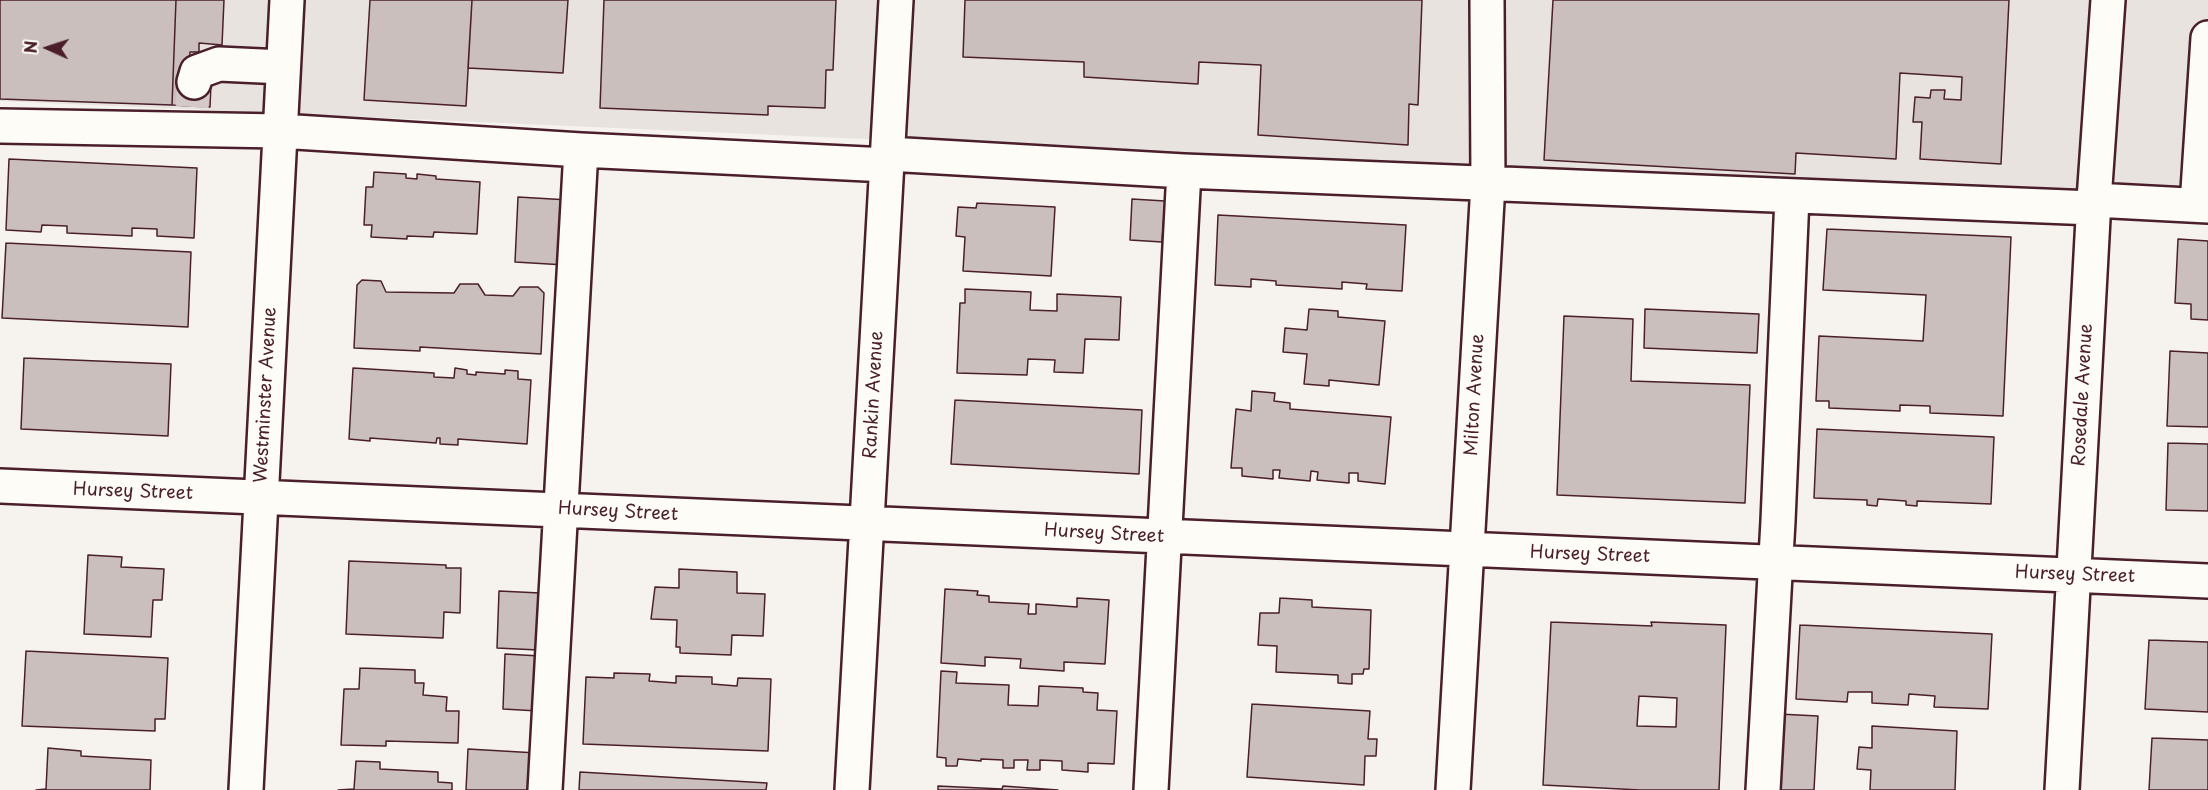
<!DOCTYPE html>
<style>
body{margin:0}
#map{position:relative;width:2208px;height:790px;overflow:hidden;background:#f6f3ef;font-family:"Playpen Sans",sans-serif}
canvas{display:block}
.north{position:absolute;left:18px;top:18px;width:60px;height:60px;-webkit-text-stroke:4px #fdfcf7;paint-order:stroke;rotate:273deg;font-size:16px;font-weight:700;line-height:24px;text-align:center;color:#4a1f2b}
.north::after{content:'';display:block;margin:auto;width:21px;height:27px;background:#4a1f2b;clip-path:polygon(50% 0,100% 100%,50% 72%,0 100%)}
</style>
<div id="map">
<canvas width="2208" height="790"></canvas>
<div class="north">N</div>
</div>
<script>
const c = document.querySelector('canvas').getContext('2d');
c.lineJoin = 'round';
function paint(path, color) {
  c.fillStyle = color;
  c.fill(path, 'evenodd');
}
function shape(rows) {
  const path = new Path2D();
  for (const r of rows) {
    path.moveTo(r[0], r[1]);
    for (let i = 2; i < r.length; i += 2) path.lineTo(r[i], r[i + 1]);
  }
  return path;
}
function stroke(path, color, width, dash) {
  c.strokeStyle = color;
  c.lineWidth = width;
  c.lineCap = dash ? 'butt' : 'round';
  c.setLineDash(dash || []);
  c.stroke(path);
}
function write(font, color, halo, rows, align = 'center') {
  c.font = font + ' "Playpen Sans",sans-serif';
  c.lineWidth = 4.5;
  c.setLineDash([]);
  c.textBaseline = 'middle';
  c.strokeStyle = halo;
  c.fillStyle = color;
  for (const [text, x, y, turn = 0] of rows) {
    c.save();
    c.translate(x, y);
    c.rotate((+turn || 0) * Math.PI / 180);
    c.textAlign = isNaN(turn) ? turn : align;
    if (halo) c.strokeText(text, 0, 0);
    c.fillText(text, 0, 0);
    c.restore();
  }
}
const built = shape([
 [0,0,2208,0,2208,198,0,101]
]);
const building = shape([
 [0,0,176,0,172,105,0,99,0,0],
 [176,0,224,0,222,45,199,43,199,52,190,52,188,81,211,83,210,107,172,105,176,0],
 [370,0,472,0,466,106,364,100,370,0],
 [472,0,568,0,563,73,468,68,472,0],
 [604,0,836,0,833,70,826,70,825,108,768,106,768,115,600,108,604,0],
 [965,0,1422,0,1418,105,1409,104,1408,145,1258,135,1261,65,1199,62,1198,84,1084,77,1084,62,963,57,965,0],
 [1553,0,2009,0,2001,164,1920,159,1922,122,1913,122,1915,97,1930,98,1931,90,1945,90,1944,99,1961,100,1962,77,1900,73,1896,159,1796,153,1795,174,1544,160,1553,0],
 [9,159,197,168,194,238,157,236,157,229,132,228,132,236,67,233,67,226,42,225,41,232,6,230,9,159],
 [374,172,406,174,406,178,417,179,417,174,436,176,436,179,480,182,477,234,434,232,433,237,407,236,407,239,371,237,372,225,364,225,366,187,373,187,374,172],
 [518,197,569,200,565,265,515,262,518,197],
 [1132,199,1165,201,1162,242,1130,240,1132,199],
 [977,203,1055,207,1051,276,963,271,965,237,956,236,958,207,976,208,977,203],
 [1218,215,1406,225,1402,291,1366,289,1367,284,1342,282,1342,289,1276,285,1276,281,1251,279,1251,287,1215,285,1218,215],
 [1827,229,2011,237,2003,416,1930,413,1930,406,1900,405,1900,411,1829,408,1829,401,1816,401,1819,336,1923,341,1926,295,1823,290,1827,229],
 [2178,239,2208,241,2208,320,2191,319,2191,304,2175,303,2178,239],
 [6,243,191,252,188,327,2,318,6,243],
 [362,280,381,281,386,292,454,293,460,284,478,284,485,295,513,296,520,287,538,287,544,293,541,354,420,347,420,351,354,348,357,285,362,280],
 [965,289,1031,292,1030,310,1057,311,1057,294,1121,297,1119,340,1085,339,1083,373,1054,372,1055,360,1028,359,1027,375,957,373,960,303,965,303,965,289],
 [1309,309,1338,311,1338,317,1385,321,1379,385,1329,380,1329,386,1304,384,1307,354,1283,352,1285,328,1307,330,1309,309],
 [1645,309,1759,314,1757,353,1644,348,1645,309],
 [1564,316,1633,319,1631,381,1750,385,1745,503,1557,495,1564,316],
 [2170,351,2208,353,2208,427,2167,426,2170,351],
 [24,358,171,364,168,436,21,429,24,358],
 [353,368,434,373,434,377,454,378,455,368,467,370,467,374,476,375,476,372,505,374,505,370,518,371,518,379,531,380,527,444,458,439,458,445,440,444,440,438,437,438,436,443,370,438,370,441,349,439,353,368],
 [1252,391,1275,393,1274,401,1290,403,1290,409,1391,417,1385,484,1358,481,1358,473,1349,473,1349,483,1317,480,1318,472,1311,471,1310,481,1279,478,1280,470,1273,470,1273,479,1242,476,1242,468,1231,468,1236,409,1251,411,1252,391],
 [955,400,1142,410,1139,474,951,464,955,400],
 [1817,429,1994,437,1991,504,1917,501,1917,506,1906,505,1906,501,1878,499,1877,506,1867,505,1867,500,1814,498,1817,429],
 [2168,443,2208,444,2208,511,2166,510,2168,443],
 [88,555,122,557,121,567,164,569,162,600,153,600,151,637,84,634,88,555],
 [349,561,446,565,446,568,461,568,460,613,444,612,443,638,346,634,349,561],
 [679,569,737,572,737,593,765,594,763,636,732,635,731,655,680,653,680,647,676,647,677,620,651,619,655,587,679,588,679,569],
 [945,589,978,591,977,595,989,596,989,602,1029,604,1028,614,1036,614,1036,604,1077,607,1077,598,1109,600,1105,664,1064,662,1064,671,1020,668,1021,659,985,657,985,666,941,663,945,589],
 [499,591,540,593,538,650,497,648,499,591],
 [1280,598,1312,600,1312,607,1371,610,1369,669,1364,669,1363,674,1352,674,1352,684,1338,683,1338,675,1276,672,1277,646,1258,645,1260,613,1279,613,1280,598],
 [1551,622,1652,626,1651,622,1726,625,1719,790,1640,790,1543,785,1551,622],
 [1639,696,1677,698,1676,727,1637,726,1639,696],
 [1800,625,1992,634,1988,709,1934,707,1935,696,1909,694,1908,705,1872,703,1872,692,1848,692,1847,702,1796,699,1800,625],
 [2149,640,2208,642,2208,712,2145,709,2149,640],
 [26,651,168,658,165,719,155,719,155,731,22,726,26,651],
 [505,654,540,656,538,711,503,709,505,654],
 [360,668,415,670,415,683,424,683,423,695,447,697,446,711,459,711,458,743,386,741,386,746,341,745,344,689,359,689,360,668],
 [941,671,957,672,956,683,1009,685,1008,705,1038,706,1039,686,1083,688,1083,692,1098,693,1097,710,1117,711,1114,764,1088,763,1088,772,1062,770,1062,761,1040,760,1040,770,1027,770,1028,760,1014,760,1014,768,1003,768,1003,760,981,759,981,761,958,759,957,766,946,766,946,758,937,757,941,671],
 [614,673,650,674,649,681,676,683,676,676,712,677,712,684,737,686,738,678,771,679,768,751,583,744,586,677,614,678,614,673],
 [1252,704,1370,711,1368,739,1377,739,1376,756,1365,756,1364,785,1247,777,1252,704],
 [1779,714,1818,716,1814,790,1776,790,1779,714],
 [1872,726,1957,731,1955,790,1870,790,1871,770,1857,769,1859,747,1872,748,1872,726],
 [2152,738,2208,740,2208,790,2149,790,2152,738],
 [48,748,81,751,81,756,151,760,150,790,36,790,46,789,48,748],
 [468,749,537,753,535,790,466,790,468,749],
 [356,761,380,762,380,769,438,772,438,782,452,783,452,790,338,790,354,789,356,761],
 [580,772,767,783,766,790,579,790,580,772],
 [938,786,1002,789,1003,786,1058,790,938,790,938,786]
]);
const minorTunnel = shape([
 [192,107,194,82]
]);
const minor = shape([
 [194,82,197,72,219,64,283,67],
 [0,126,280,131,581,150,887,165],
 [888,154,1184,171,2093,208],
 [2094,200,2208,206],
 [2197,205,2208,38],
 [0,486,2208,581],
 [246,790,287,0],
 [545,790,581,150],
 [852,790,896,0],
 [1151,790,1184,171],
 [1453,790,1488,184,1487,0],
 [1763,790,1778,521,1792,197],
 [2062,790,2094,200,2108,0]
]);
const streetNames = [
 ["Westminster Avenue",266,395,-87],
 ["Rankin Avenue",874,395,-87],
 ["Milton Avenue",1475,395,-87],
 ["Rosedale Avenue",2083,395,-87],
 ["Hursey Street",133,492,2],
 ["Hursey Street",618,512,3],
 ["Hursey Street",1104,534,3],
 ["Hursey Street",1590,555,2],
 ["Hursey Street",2075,575,2]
];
paint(built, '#e9e3e0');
paint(building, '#cbbfbe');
stroke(building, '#4a1f2b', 1.5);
stroke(minorTunnel, '#d4c9c8', 33, [33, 16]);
stroke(minor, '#4a1f2b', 38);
stroke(minor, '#fdfcf7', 33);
write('18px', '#4a1f2b', '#fdfcf7', streetNames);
</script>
